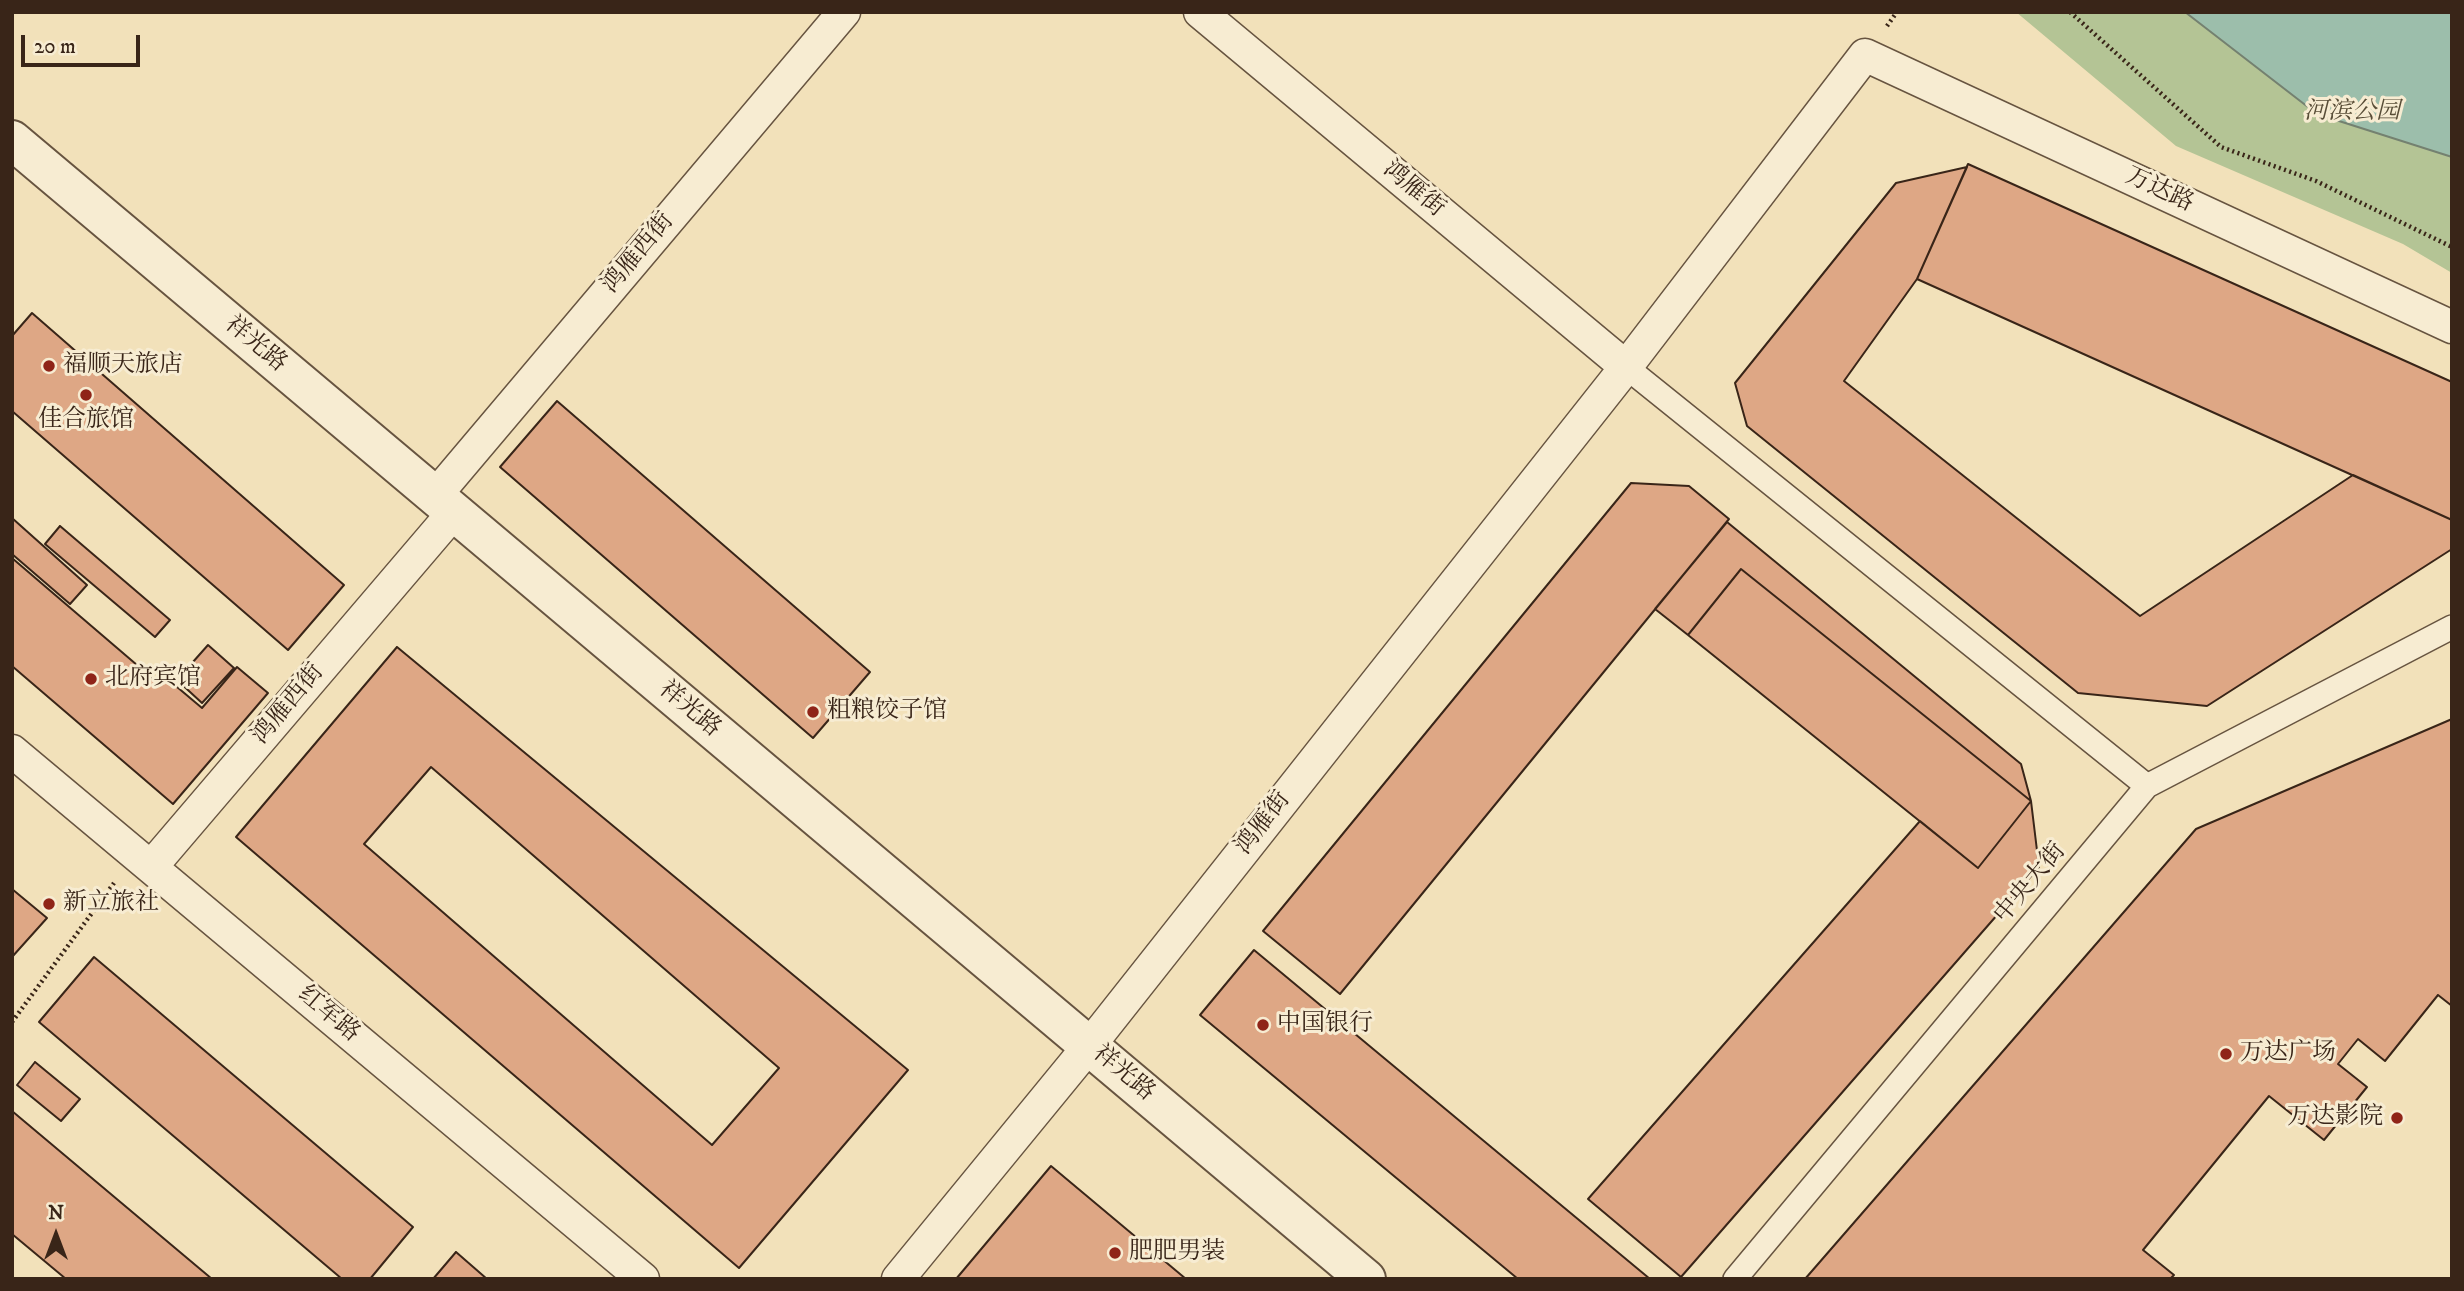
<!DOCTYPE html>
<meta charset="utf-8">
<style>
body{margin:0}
#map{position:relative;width:2464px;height:1291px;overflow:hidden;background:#f2e1ba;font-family:"IM FELL DW Pica",serif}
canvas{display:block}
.frame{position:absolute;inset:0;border:14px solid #392518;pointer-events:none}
.north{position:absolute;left:21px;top:1200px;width:70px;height:70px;-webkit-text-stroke:5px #f7ecd2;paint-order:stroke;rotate:0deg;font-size:19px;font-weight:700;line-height:28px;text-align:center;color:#392518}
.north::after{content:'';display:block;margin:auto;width:24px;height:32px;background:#392518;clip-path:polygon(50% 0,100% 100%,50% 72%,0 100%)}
.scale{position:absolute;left:21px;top:35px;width:119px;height:32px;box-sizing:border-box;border:4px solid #392518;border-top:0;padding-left:9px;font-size:21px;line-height:24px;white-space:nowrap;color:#392518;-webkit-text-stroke:5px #f7ecd2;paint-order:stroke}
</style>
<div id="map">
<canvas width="2464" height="1291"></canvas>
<div class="frame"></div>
<div class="north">N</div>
<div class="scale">20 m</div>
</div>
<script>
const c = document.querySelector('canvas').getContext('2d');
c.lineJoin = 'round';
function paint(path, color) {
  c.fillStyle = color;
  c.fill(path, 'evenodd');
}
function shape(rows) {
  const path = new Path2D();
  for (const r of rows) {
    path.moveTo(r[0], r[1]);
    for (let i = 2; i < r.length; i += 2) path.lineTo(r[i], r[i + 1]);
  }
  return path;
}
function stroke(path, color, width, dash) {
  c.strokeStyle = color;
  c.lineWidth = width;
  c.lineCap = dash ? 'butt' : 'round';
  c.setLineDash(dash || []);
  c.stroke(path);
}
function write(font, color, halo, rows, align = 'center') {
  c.font = font + ' "IM FELL DW Pica","Noto Serif SC",serif';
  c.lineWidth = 6;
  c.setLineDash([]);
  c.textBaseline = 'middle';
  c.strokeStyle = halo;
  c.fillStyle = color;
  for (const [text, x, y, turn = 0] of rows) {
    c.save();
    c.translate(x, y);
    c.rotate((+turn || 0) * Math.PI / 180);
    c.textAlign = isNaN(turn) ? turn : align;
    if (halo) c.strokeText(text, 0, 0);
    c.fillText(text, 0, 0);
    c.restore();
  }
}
const green = shape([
 [2016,12,2452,12,2452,273,2403,244,2176,146]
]);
const water = shape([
 [2185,12,2452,12,2452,157,2317,114,2185,12]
]);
const building = shape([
 [1968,164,2452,382,2452,520,1917,279,1968,164],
 [1967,167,1917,279,1844,381,2140,616,2353,475,2452,520,2452,549,2207,706,2078,693,1747,426,1735,383,1896,183,1967,167],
 [32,313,344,585,288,650,12,411,12,336,32,313],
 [557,401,870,672,813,738,500,467,557,401],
 [1631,483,1689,486,1729,519,1340,994,1263,931,1631,483],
 [12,518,87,585,70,604,12,554,12,518],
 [1727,522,2021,764,2031,801,1741,569,1688,635,1655,609,1727,522],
 [60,526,170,620,155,637,45,544,60,526],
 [12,558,158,683,164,676,202,708,237,667,268,693,173,804,12,666,12,558],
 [1741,569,2031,801,1978,868,1688,635,1741,569],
 [208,645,234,668,202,703,177,680,208,645],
 [397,647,908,1070,739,1268,236,837,397,647],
 [431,767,779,1068,712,1145,364,844,431,767],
 [2452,719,2452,1279,1805,1279,2196,829,2452,719],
 [2031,801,2039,867,1681,1277,1588,1199,1920,821,1978,868,2031,801],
 [12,889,47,918,12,957,12,889],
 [1254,950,1650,1279,1518,1279,1200,1015,1254,950],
 [94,957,413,1227,370,1279,342,1279,39,1022,94,957],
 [2438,995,2452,1006,2452,1279,2170,1279,2174,1275,2143,1250,2269,1096,2324,1140,2367,1087,2338,1064,2358,1039,2385,1061,2438,995],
 [35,1062,80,1099,61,1121,17,1085,35,1062],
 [12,1111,212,1279,66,1279,12,1234,12,1111],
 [1051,1166,1186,1279,956,1279,1051,1166],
 [456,1252,487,1279,433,1279,456,1252]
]);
const path = shape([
 [2070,12,2221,147,2316,181,2452,247],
 [1887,26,1897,12],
 [12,1022,114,883]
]);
const pedestrian = shape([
 [1626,367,2147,786],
 [1735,1279,2147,786,2452,627]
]);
const minor = shape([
 [1200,12,1626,367],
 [435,496,844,12],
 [12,751,643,1279],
 [151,867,454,512],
 [898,1279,1089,1046,1626,367,1865,55,2452,327]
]);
const tertiary = shape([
 [12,140,1366,1279]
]);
const markers = [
 [49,366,7,"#8f2418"],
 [86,395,7,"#8f2418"],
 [91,679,7,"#8f2418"],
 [813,712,7,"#8f2418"],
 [49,904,7,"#8f2418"],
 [1263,1025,7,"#8f2418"],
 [2226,1054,7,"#8f2418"],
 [2397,1118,7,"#8f2418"],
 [1115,1253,7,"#8f2418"]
];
const parkNames = [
 ["河滨公园",2352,113]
];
const streetNames = [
 ["鸿雁街",1413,190,40],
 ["万达路",2159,191,25],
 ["鸿雁西街",639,254,-50],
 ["祥光路",255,345,40],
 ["鸿雁西街",289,705,-50],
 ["祥光路",689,710,40],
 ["鸿雁街",1264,824,-52],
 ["中央大街",2031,884,-50],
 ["红军路",328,1015,40],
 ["祥光路",1123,1074,40]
];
const poiNames = [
 ["福顺天旅店",63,366],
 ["佳合旅馆",86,421,"center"],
 ["北府宾馆",105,679],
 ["粗粮饺子馆",827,712],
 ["新立旅社",63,904],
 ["中国银行",1277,1025],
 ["万达广场",2240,1054],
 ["万达影院",2383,1118,"right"],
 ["肥肥男装",1129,1253]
];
paint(green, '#b4c495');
paint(water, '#9cbeab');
stroke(water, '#748170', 2);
paint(building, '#dea785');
stroke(building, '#392518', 2);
stroke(pedestrian, '#675440', 26);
stroke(minor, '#675440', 35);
stroke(tertiary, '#675440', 42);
stroke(path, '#392518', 4.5, [2, 3.5]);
stroke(pedestrian, '#f7ecd2', 23);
stroke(minor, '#f7ecd2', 32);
stroke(tertiary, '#f7ecd2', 38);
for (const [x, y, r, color] of markers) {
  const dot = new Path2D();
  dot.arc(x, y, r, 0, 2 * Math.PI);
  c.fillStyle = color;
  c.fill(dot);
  stroke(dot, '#f7ecd2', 2.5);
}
write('italic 24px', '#584d37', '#f7ecd2', parkNames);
write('24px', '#392518', '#f7ecd2', streetNames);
write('24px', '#392518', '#f7ecd2', poiNames, 'left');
</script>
